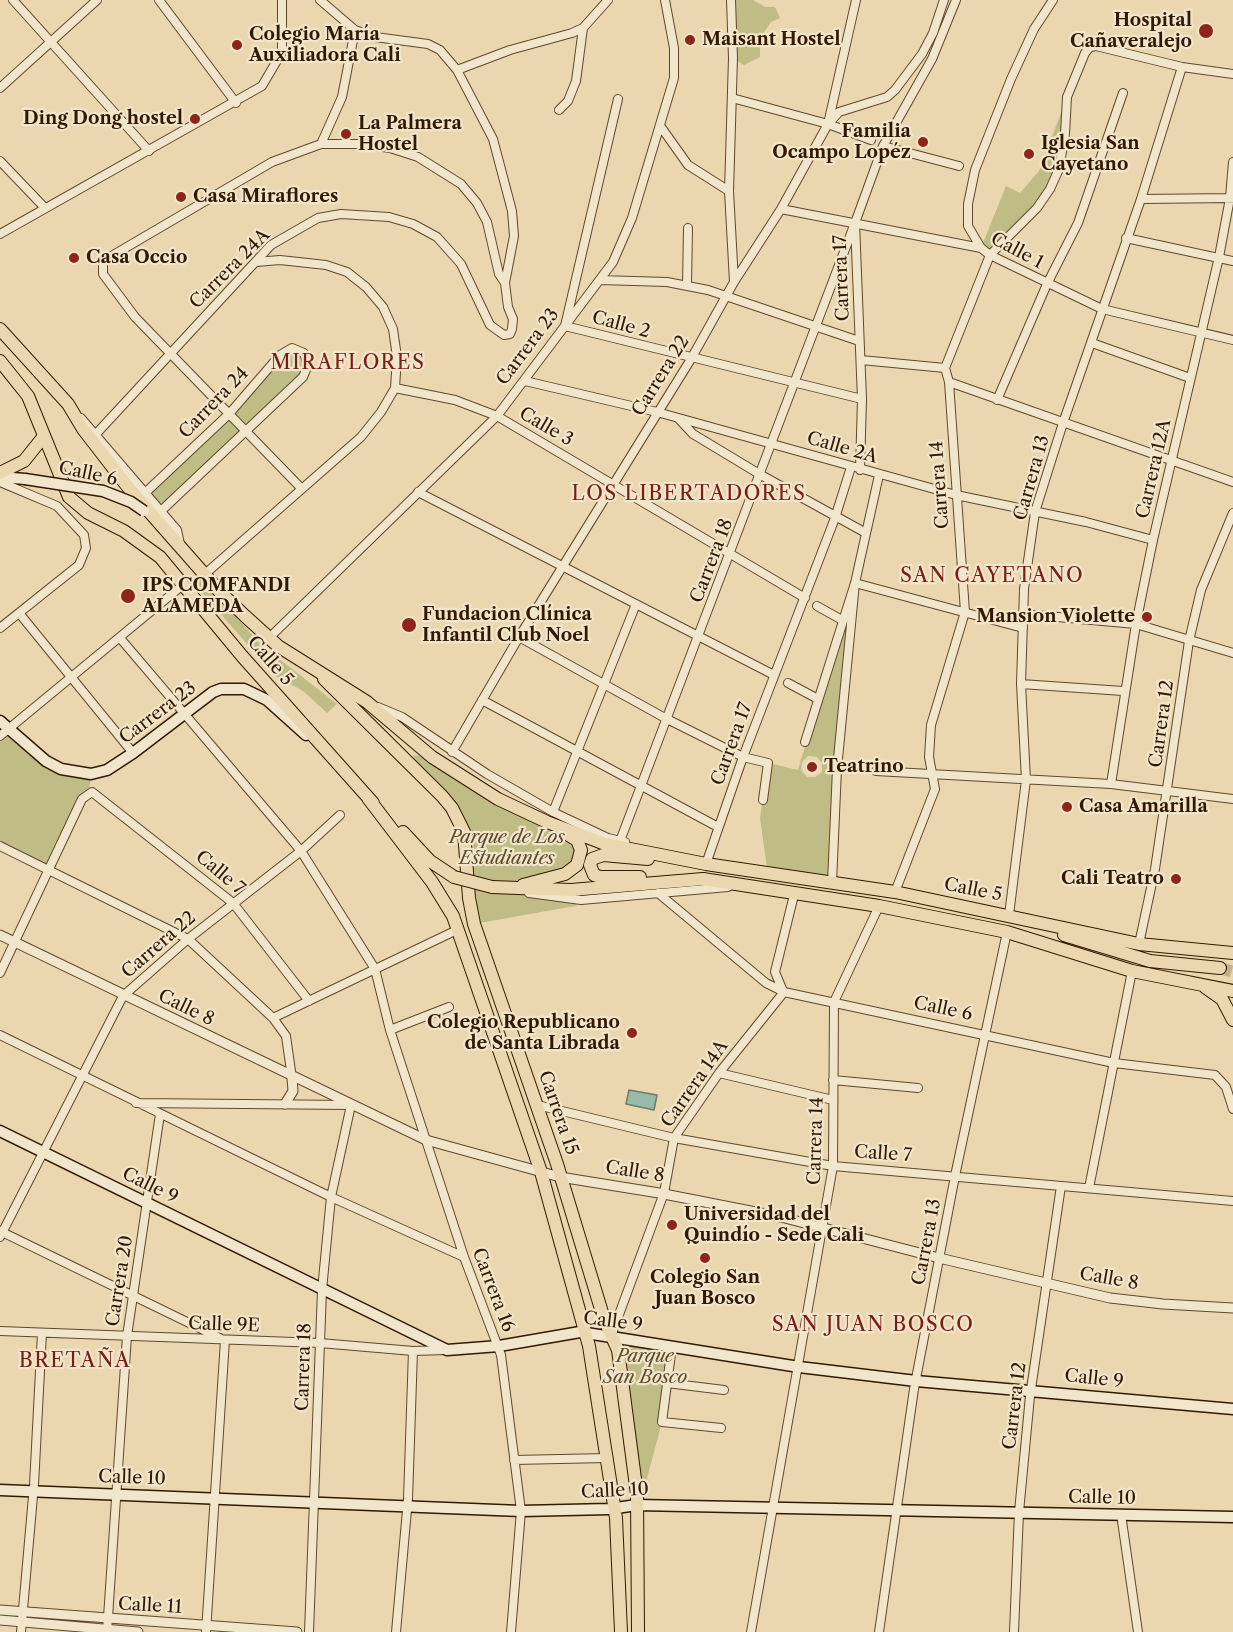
<!DOCTYPE html>
<meta charset="utf-8">
<style>
body{margin:0}
canvas{display:block;background:#ead7af}
</style>
<canvas width="1233" height="1632"></canvas>
<script>
const c = document.querySelector('canvas').getContext('2d');
c.lineJoin = 'round';
function paint(path, color) {
  c.fillStyle = color;
  c.fill(path, 'evenodd');
}
function shape(rows) {
  const path = new Path2D();
  for (const r of rows) {
    path.moveTo(r[0], r[1]);
    for (let i = 2; i < r.length; i += 2) path.lineTo(r[i], r[i + 1]);
  }
  return path;
}
function stroke(path, color, width, dash) {
  c.strokeStyle = color;
  c.lineWidth = width;
  c.lineCap = dash ? 'butt' : 'round';
  c.setLineDash(dash || []);
  c.stroke(path);
}
function write(font, color, halo, rows, align = 'center') {
  c.font = font + ' "Libre Caslon Text",serif';
  c.lineWidth = 4.5;
  c.setLineDash([]);
  c.textBaseline = 'middle';
  c.strokeStyle = halo;
  c.fillStyle = color;
  for (const [text, x, y, turn = 0] of rows) {
    c.save();
    c.translate(x, y);
    c.rotate((+turn || 0) * Math.PI / 180);
    c.textAlign = isNaN(turn) ? turn : align;
    if (halo) c.strokeText(text, 0, 0);
    c.fillText(text, 0, 0);
    c.restore();
  }
}
const green = shape([
 [731,0,753,0,765,7,775,7,780,18,771,22,760,38,760,57,744,65,733,58],
 [1067,97,1065,134,1050,189,990,255,981,248,1006,186,1020,193,1039,171],
 [285,350,304,353,307,372,161,511,145,493,229,414],
 [201,576,260,644,337,704,327,713,303,691,274,675,193,582],
 [852,619,832,883,768,875,760,818,768,763,798,770,842,620],
 [808,756,817,757,822,763,822,772,815,777,807,777,801,770,802,762],
 [8,729,46,761,91,774,89,792,48,869,0,846,0,736],
 [413,755,432,757,577,840,577,865,512,888,581,900,575,906,474,924,463,832,421,773],
 [611,1337,672,1346,662,1422,643,1493,644,1505]
]);
const water = shape([
 [629,1090,657,1095,654,1110,626,1104,629,1090]
]);
const primaryTunnel = shape([
 [1220,968,1233,972]
]);
const minor = shape([
 [13,0,149,151],
 [159,0,236,103],
 [731,0,733,58,729,191,734,282],
 [457,70,510,50,572,33,583,28,608,0],
 [0,88,97,0],
 [732,98,828,124,871,140],
 [618,99,565,326,862,399],
 [559,110,568,101,576,81,583,28],
 [830,122,839,112,887,97,895,90,922,54,933,33,944,0],
 [661,127,688,165,729,191],
 [321,144,342,97,355,30],
 [883,146,959,166],
 [0,161,44,207],
 [1141,199,1233,198],
 [781,209,981,248,990,255,1102,309,1233,340],
 [0,234,262,86,282,52,282,0],
 [1126,238,1233,261],
 [981,248,968,226,968,204,975,170,1011,79,1034,29,1053,0],
 [600,280,667,282,708,290,859,341],
 [687,286,688,228],
 [1092,343,1190,378],
 [861,360,945,368],
 [525,381,657,412,956,495,1086,522,1153,540],
 [949,382,1233,482],
 [395,388,455,400,497,416,805,598],
 [997,400,1047,284,1078,223,1123,93],
 [81,418,177,530,180,544],
 [679,419,693,434,761,475,866,533],
 [96,434,271,245,318,218,341,214,389,217,413,224,437,237,461,264,490,325,504,335,510,334,512,329,513,319,508,307,505,283,514,236,512,211,493,139,457,70,440,50,428,44,375,37,355,30,320,0],
 [860,470,862,399,855,223,883,146,932,59,956,0],
 [0,482,57,506,84,535,86,548,79,565,0,628],
 [302,489,135,317,103,274,103,261,272,162,321,144,361,144,390,148,418,157,461,184,477,203,487,222,499,274,505,283],
 [418,492,774,675],
 [145,493,229,414,280,355,292,348,304,353,308,365,303,377,161,511],
 [205,574,361,437,381,412,395,388,397,357,393,329,383,307,366,287,347,272,326,265,280,260,256,262],
 [855,583,1023,628],
 [817,606,842,620],
 [19,613,133,753],
 [1024,614,1136,624,1233,653],
 [519,637,665,718,743,757,768,763,763,800],
 [120,638,301,851,375,969,390,1030,464,1257,501,1355,521,1511,511,1632],
 [269,638,497,416,613,262,632,218,674,78,674,48,665,0],
 [788,683,818,699],
 [1021,684,1123,691],
 [482,700,718,827],
 [378,707,402,717,487,774,553,812,608,838,625,842],
 [0,736,184,584],
 [805,742,855,583,879,475],
 [452,752,519,637,691,359,734,282,781,209,828,124,856,0],
 [876,771,1111,784,1233,799],
 [1111,784,1136,624,1153,540,1219,257,1230,198,1233,162],
 [553,812,636,604],
 [620,841,855,223],
 [0,846,188,939,273,1018,286,1036,292,1078],
 [703,862,706,864,743,757,835,518,851,467],
 [832,883,837,769,855,583],
 [895,892,935,789,929,757,931,725,965,612,949,382,945,368,990,255,1037,208,1050,189,1059,169,1065,134,1067,97,1085,53,1090,47,1096,46,1182,67,1233,74],
 [529,893,581,900,728,887],
 [658,893,766,983,784,992,1114,1063,1215,1075,1226,1087,1233,1109],
 [1009,915,1026,780,1021,684,1024,589,1035,512,1063,423,1141,199,1182,67],
 [1139,944,1155,869,1189,641,1201,590,1233,513],
 [0,973,82,799,92,792,233,903,309,1001],
 [783,991,775,972,794,895],
 [273,1018,459,929],
 [390,1030,449,1007],
 [0,1035,331,1197,464,1257],
 [719,1073,833,1100],
 [833,1080,918,1088],
 [136,1103,351,1105,331,1197,322,1290,309,1632],
 [537,1105,674,1138,833,1166,1233,1201],
 [1089,1188,1132,971],
 [0,1231,220,1338],
 [0,1237,123,996,188,939,301,851,340,815],
 [0,1331,320,1343,413,1351,446,1350],
 [611,1336,664,1193,674,1138,719,1073,784,992],
 [672,1346,662,1422,721,1428],
 [667,1383,724,1390],
 [514,1460,607,1458],
 [1121,1514,1138,1632],
 [21,1632,34,1485,42,1333],
 [107,1632,127,1336,160,1114],
 [206,1632,225,1340],
 [396,1632,408,1499,413,1351],
 [751,1632,833,1166,834,1002,879,906],
 [879,1632,914,1389,955,1176,1007,932],
 [1014,1632,1019,1512,1030,1396,1061,1186]
]);
const tertiary = shape([
 [0,935,426,1140,560,1177,659,1193,781,1217,939,1258,1110,1298,1163,1304,1233,1308],
 [285,1104,293,1091,292,1078],
 [0,1610,297,1632],
 [0,1620,138,1632]
]);
const secondary = shape([
 [0,477,25,479],
 [0,721,46,761,61,769,91,774,107,770,133,753,213,692,221,689,244,689,267,700,306,735],
 [0,1131,447,1350,499,1346,580,1332,799,1367,916,1381,1233,1409],
 [0,1490,521,1511,609,1509,637,1505,1233,1517]
]);
const primary = shape([
 [0,329,68,404,83,429,131,491,220,592,245,616,278,646,367,702,432,757,498,799,547,822,605,844,706,864,895,892,1139,944,1233,953],
 [0,361,28,396,69,497,88,513,124,531,160,557,242,656,373,803],
 [0,473,24,461,44,436],
 [324,679,442,796,452,808,464,832,469,898,474,924,557,1164,604,1319,618,1350,637,1494,638,1632],
 [368,798,432,882,453,916,541,1172,589,1346,616,1518,621,1632],
 [403,832,430,861,454,877],
 [640,877,600,877,594,875,590,865,592,859,603,855,648,859],
 [523,885,565,874,577,865,581,850,577,840,567,834],
 [492,887,571,890,703,879,879,906,1007,932,1132,971,1233,991],
 [1064,935,1150,961,1220,968],
 [1205,987,1222,999,1233,1020]
]);
const secondaryBridge = shape([
 [25,479,103,491,131,502,144,511]
]);
const primaryBridge = shape([
 [454,877,492,887]
]);
const markers = [
 [1206,31,8,"#8f2418"],
 [690,40,6,"#8f2418"],
 [237,45,6,"#8f2418"],
 [195,119,6,"#8f2418"],
 [346,134,6,"#8f2418"],
 [923,142,6,"#8f2418"],
 [1029,154,6,"#8f2418"],
 [181,197,6,"#8f2418"],
 [74,258,6,"#8f2418"],
 [128,596,8,"#8f2418"],
 [1147,617,6,"#8f2418"],
 [409,625,8,"#8f2418"],
 [812,767,6,"#8f2418"],
 [1067,807,6,"#8f2418"],
 [1176,879,6,"#8f2418"],
 [632,1033,6,"#8f2418"],
 [672,1225,6,"#8f2418"],
 [705,1258,6,"#8f2418"]
];
const poiNames = [
 ["Hospital",1192,21,"right"],
 ["Cañaveralejo",1192,42,"right"],
 ["Colegio María",249,35],
 ["Auxiliadora Cali",249,56],
 ["Maisant Hostel",702,40],
 ["Ding Dong hostel",183,119,"right"],
 ["La Palmera",358,124],
 ["Hostel",358,145],
 ["Familia",911,132,"right"],
 ["Ocampo Lopéz",911,153,"right"],
 ["Iglesia San",1041,144],
 ["Cayetano",1041,165],
 ["Casa Miraflores",193,197],
 ["Casa Occio",86,258],
 ["IPS COMFANDI",142,586],
 ["ALAMEDA",142,607],
 ["Fundacion Clínica",422,615],
 ["Infantil Club Noel",422,636],
 ["Mansion Violette",1135,617,"right"],
 ["Teatrino",824,767],
 ["Casa Amarilla",1079,807],
 ["Cali Teatro",1164,879,"right"],
 ["Colegio Republicano",620,1023,"right"],
 ["de Santa Librada",620,1044,"right"],
 ["Universidad del",684,1215],
 ["Quindío - Sede Cali",684,1236],
 ["Colegio San",705,1278,"center"],
 ["Juan Bosco",705,1299,"center"]
];
const streetNames = [
 ["Calle 1",1017,251,28],
 ["Carrera 24A",230,269,-45],
 ["Carrera 17",842,278,-92],
 ["Calle 2",621,325,15],
 ["Carrera 23",528,347,-53],
 ["Carrera 22",661,376,-58],
 ["Carrera 24",214,403,-46],
 ["Calle 3",546,427,30],
 ["Calle 2A",842,448,16],
 ["Carrera 12A",1154,469,-77],
 ["Calle 6",88,474,12],
 ["Carrera 13",1032,478,-74],
 ["Carrera 14",940,485,-94],
 ["Carrera 18",712,561,-69],
 ["Calle 5",270,661,49],
 ["Carrera 23",158,713,-37],
 ["Carrera 12",1162,724,-82],
 ["Carrera 17",732,744,-70],
 ["Calle 7",220,873,40],
 ["Calle 5",973,890,11],
 ["Carrera 22",159,945,-41],
 ["Calle 8",186,1008,26],
 ["Calle 6",943,1009,12],
 ["Carrera 14A",695,1084,-55],
 ["Carrera 15",558,1113,71],
 ["Carrera 14",816,1141,-88],
 ["Calle 7",883,1154,4],
 ["Calle 8",635,1172,9],
 ["Calle 9",150,1186,26],
 ["Carrera 13",927,1242,-79],
 ["Calle 8",1109,1279,10],
 ["Carrera 20",120,1281,-81],
 ["Carrera 16",493,1290,69],
 ["Calle 9",613,1322,7],
 ["Calle 9E",224,1325,2],
 ["Carrera 18",304,1367,-88],
 ["Calle 9",1094,1379,6],
 ["Carrera 12",1015,1406,-83],
 ["Calle 10",132,1478,2],
 ["Calle 10",615,1491,-3],
 ["Calle 10",1102,1498,1],
 ["Calle 11",150,1606,3]
];
const parkNames = [
 ["Parque de Los",507,838],
 ["Estudiantes",507,859],
 ["Parque",645,1357],
 ["San Bosco",645,1378]
];
const neighbourhoodNames = [
 ["MIRAFLORES",348,363],
 ["LOS LIBERTADORES",689,494],
 ["SAN CAYETANO",992,576],
 ["SAN JUAN BOSCO",873,1325],
 ["BRETAÑA",75,1361]
];
paint(green, '#bfbc86');
paint(water, '#98baab');
stroke(water, '#707a67', 1.5);
stroke(primaryTunnel, '#c5b18c', 12, [12, 6]);
stroke(minor, '#61482c', 10);
stroke(tertiary, '#61482c', 11);
stroke(secondary, '#331900', 13);
stroke(primary, '#331900', 14);
stroke(minor, '#f1e5cb', 8);
stroke(tertiary, '#f1e5cb', 9);
stroke(secondary, '#f1e5cb', 10);
stroke(primary, '#ead7af', 12);
stroke(secondaryBridge, '#331900', 13, []);
stroke(primaryBridge, '#331900', 14, []);
stroke(secondaryBridge, '#f1e5cb', 10);
stroke(primaryBridge, '#ead7af', 12);
for (const [x, y, r, color] of markers) {
  const dot = new Path2D();
  dot.arc(x, y, r, 0, 2 * Math.PI);
  c.fillStyle = color;
  c.fill(dot);
  stroke(dot, '#f1e5cb', 2);
}
write('bold 18px', '#331900', '#f1e5cb', poiNames, 'left');
write('18px', '#331900', '#f1e5cb', streetNames);
write('italic 18px', '#5d4a28', '#f1e5cb', parkNames);
c.letterSpacing = '1.5px';
write('20px', '#7a1f14', '#f1e5cb', neighbourhoodNames);
c.letterSpacing = '0px';
</script>
